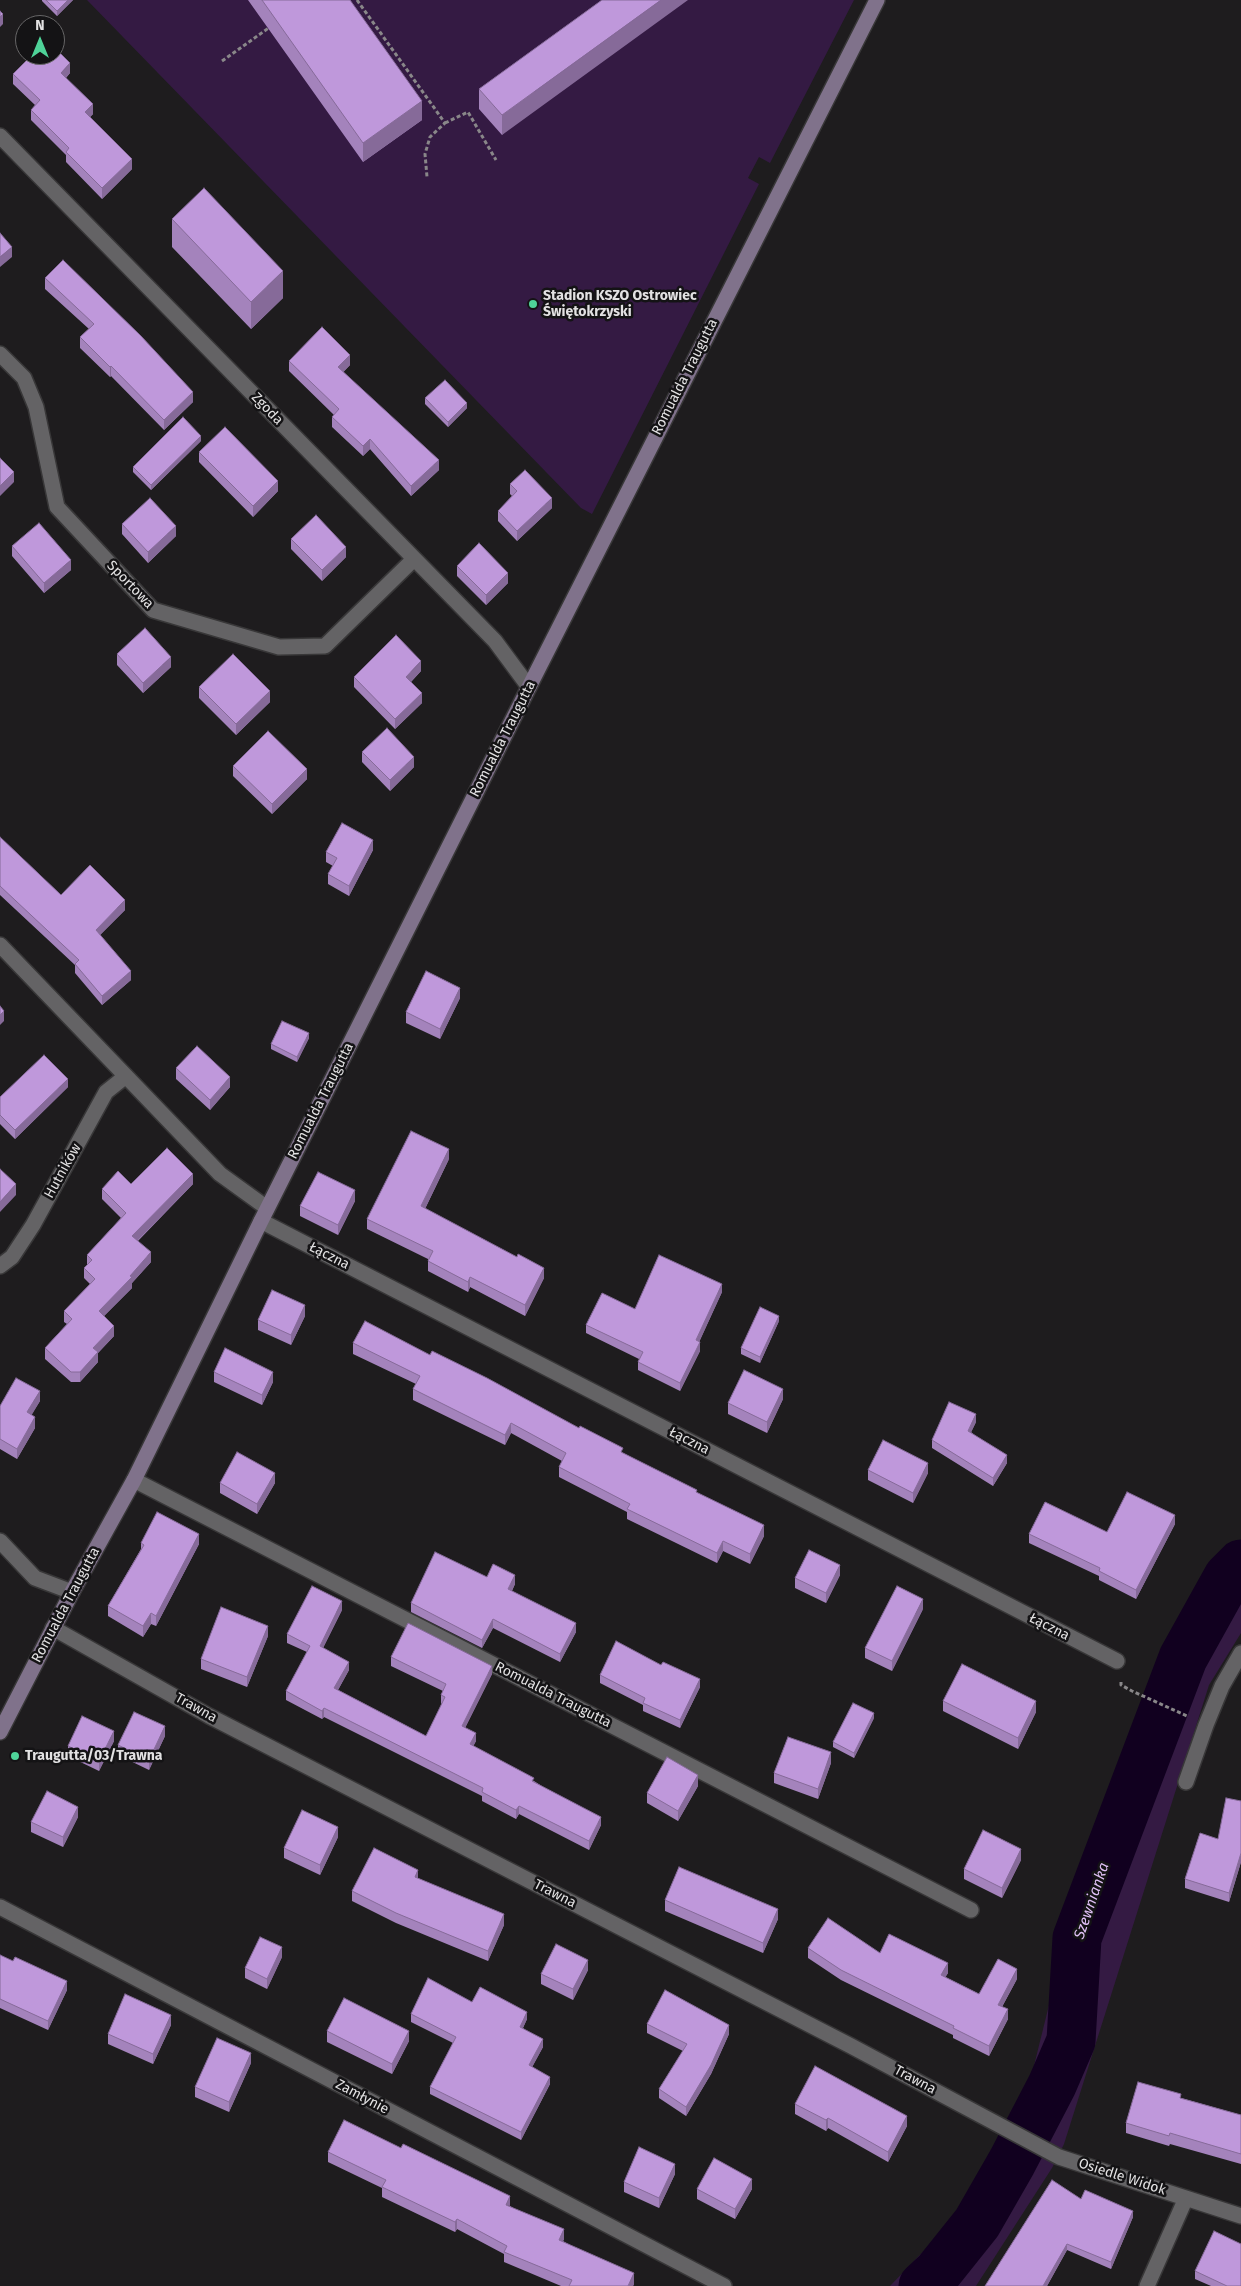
<!DOCTYPE html>
<meta charset="utf-8">
<style>
body{margin:0}
#map{position:relative;width:1241px;height:2286px;overflow:hidden;background:#1e1c1e;font-family:"Fira Sans",sans-serif}
canvas{display:block}
.north{position:absolute;left:15px;top:15px;width:50px;height:50px;box-sizing:border-box;background:#141315;border:1px solid #676667;border-radius:50%;rotate:0deg;font-size:14px;font-weight:700;line-height:20px;text-align:center;color:#e3e2e3}
.north::after{content:'';display:block;margin:auto;width:18px;height:22px;background:#4fd399;clip-path:polygon(50% 0,100% 100%,50% 72%,0 100%)}
</style>
<div id="map">
<canvas width="1241" height="2286"></canvas>
<div class="north">N</div>
</div>
<script>
const c = document.querySelector('canvas').getContext('2d');
c.lineJoin = 'round';
function paint(path, color) {
  c.fillStyle = color;
  c.fill(path, 'evenodd');
}
function shape(rows) {
  const path = new Path2D();
  for (const r of rows) {
    path.moveTo(r[0], r[1]);
    for (let i = 2; i < r.length; i += 2) path.lineTo(r[i], r[i + 1]);
  }
  return path;
}
function stroke(path, color, width, dash) {
  c.strokeStyle = color;
  c.lineWidth = width;
  c.lineCap = dash ? 'butt' : 'round';
  c.setLineDash(dash || []);
  c.stroke(path);
}
function write(font, color, halo, rows, align = 'center') {
  c.font = font + ' "Fira Sans",sans-serif';
  c.lineWidth = 5;
  c.setLineDash([]);
  c.textBaseline = 'middle';
  c.strokeStyle = halo;
  c.fillStyle = color;
  for (const [text, x, y, turn = 0] of rows) {
    c.save();
    c.translate(x, y);
    c.rotate((+turn || 0) * Math.PI / 180);
    c.textAlign = isNaN(turn) ? turn : align;
    if (halo) c.strokeText(text, 0, 0);
    c.fillText(text, 0, 0);
    c.restore();
  }
}
const green = shape([
 [87,0,854,0,770,163,759,157,748,178,759,184,592,514,581,508],
 [1241,1541,1241,1633,1209,1685,1064,2144,1052,2168,976,2286,890,2286,972,2201,1027,2094,1049,2005,1098,1834,1156,1677]
]);
const river = shape([
 [923,2286,937,2273,977,2223,1012,2162,1052,2085,1071,2041,1077,1938,1183,1658,1228,1577,1241,1564]
]);
const path = shape([
 [357,0,445,123,430,137,425,154,427,177],
 [222,61,270,27],
 [445,123,468,112,496,160],
 [1121,1682,1121,1685,1132,1691,1187,1716]
]);
const street = shape([
 [0,136,495,641,529,687],
 [0,354,24,378,36,407,57,507,153,610,279,647,325,646,414,559],
 [0,945,220,1174,267,1208],
 [261,1221,1117,1661],
 [0,1266,12,1257,33,1225,106,1092,126,1076],
 [134,1480,971,1910],
 [0,1541,35,1578,72,1592],
 [53,1628,209,1716,851,2046,1059,2157,1241,2216],
 [1186,1782,1206,1725,1222,1686,1241,1653],
 [0,1907,724,2286],
 [1147,2286,1186,2198]
]);
const secondary = shape([
 [0,1732,72,1592,134,1480,261,1221,529,687,877,0]
]);
const wall = shape([
 [42,0,73,0,57,16,42,1],
 [248,0,350,0,422,120,363,162],
 [602,0,502,135,479,109,479,89],
 [70,73,66,78,93,114,90,117,132,169,102,199,66,162,66,155,31,120,31,110,35,105,13,84,13,74],
 [172,219,283,298,251,329,172,247],
 [45,278,193,402,164,430,111,376,110,377,80,348,80,337,89,329,45,289],
 [289,361,350,365,343,372,439,470,411,496,370,449,363,456,332,427,332,417,334,415,289,371],
 [425,398,467,408,448,427,425,404],
 [201,441,151,490,133,472,133,467],
 [199,452,278,491,253,517,199,462],
 [510,484,552,508,517,541,498,521,498,511,512,496,510,494],
 [122,524,176,536,148,563,122,534],
 [291,539,346,557,322,581,291,549],
 [12,546,71,570,44,593,12,556],
 [457,566,508,583,486,605,457,576],
 [117,654,171,667,143,693,117,665],
 [421,671,411,682,422,703,395,729,354,687,354,677],
 [199,687,270,702,236,735,199,698],
 [362,752,414,767,390,791,362,762],
 [233,766,307,779,272,814,233,776],
 [0,837,61,895,125,910,100,935,131,980,102,1005,75,973,75,965,0,895],
 [373,850,349,896,328,884,328,874,333,866,326,862,326,852],
 [460,998,440,1039,406,1023,406,1012],
 [309,1038,297,1062,271,1049,271,1044],
 [176,1068,230,1087,210,1110,176,1079],
 [68,1087,15,1139,0,1124,0,1097],
 [449,1159,425,1209,544,1278,525,1316,470,1287,468,1292,428,1271,428,1259,367,1229,367,1219],
 [131,1184,193,1184,138,1241,151,1262,132,1283,132,1288,104,1316,114,1336,98,1353,98,1362,80,1382,71,1382,45,1359,45,1348,67,1324,64,1322,64,1311,90,1284,84,1278,84,1268,87,1265,87,1255,121,1218,102,1199,102,1189],
 [355,1201,338,1235,300,1216,300,1206],
 [722,1292,699,1342,700,1351,680,1391,638,1370,638,1362,639,1359,586,1333,586,1325,635,1309],
 [305,1316,291,1345,258,1330,258,1320],
 [779,1321,760,1363,741,1354,741,1348],
 [353,1343,623,1453,697,1493,764,1536,750,1564,723,1551,717,1563,627,1519,627,1512,559,1477,559,1467,562,1461,511,1433,505,1445,413,1400,413,1389,416,1384,353,1354],
 [214,1372,273,1382,262,1405,214,1382],
 [783,1399,767,1433,728,1414,728,1403],
 [40,1401,31,1415,35,1428,17,1459,0,1449,0,1406],
 [976,1422,971,1432,1007,1463,993,1486,932,1448,932,1440],
 [868,1470,928,1473,913,1503,868,1480],
 [220,1483,275,1483,257,1514,220,1493],
 [1175,1524,1136,1599,1099,1580,1099,1576,1029,1543,1029,1534,1107,1532],
 [141,1543,199,1544,156,1626,151,1624,143,1637,108,1616,108,1606,141,1549],
 [840,1575,826,1603,795,1588,795,1578],
 [487,1577,515,1584,512,1591,576,1632,560,1662,493,1628,482,1648,411,1612,411,1603],
 [923,1609,892,1671,865,1658,865,1648],
 [342,1610,323,1648,349,1670,338,1690,426,1736,442,1704,441,1703,441,1695,443,1691,391,1666,391,1657,492,1674,465,1728,476,1741,473,1746,534,1781,601,1825,589,1850,519,1814,516,1819,482,1801,482,1796,324,1717,322,1719,286,1700,286,1691,307,1652,287,1643,287,1634],
 [268,1636,247,1687,201,1669,201,1659],
 [600,1675,700,1687,680,1728,643,1711,643,1705,600,1683],
 [943,1701,1036,1712,1018,1749,943,1711],
 [874,1718,854,1758,833,1747,833,1742],
 [165,1736,149,1770,118,1755,118,1745],
 [114,1741,99,1771,68,1756,68,1746],
 [831,1763,818,1799,774,1783,774,1773],
 [698,1786,678,1821,647,1803,647,1793],
 [1241,1801,1241,1862,1229,1902,1185,1888,1185,1879,1218,1839],
 [78,1817,63,1847,31,1832,31,1822],
 [338,1837,320,1875,284,1858,284,1848],
 [1021,1860,1002,1898,964,1879,964,1869],
 [418,1878,504,1925,488,1961,396,1923,352,1901,352,1891],
 [665,1900,778,1919,763,1953,665,1911],
 [808,1948,880,1953,948,1973,945,1977,979,1994,1017,1979,1002,2007,1008,2019,989,2056,953,2038,953,2035,841,1980,808,1958],
 [0,1955,67,1990,48,2030,0,2008],
 [282,1957,267,1989,245,1978,245,1968],
 [588,1970,573,2000,541,1984,541,1974],
 [472,2002,527,2019,523,2028,543,2047,532,2067,550,2084,521,2140,430,2094,430,2087,453,2043,411,2022,411,2014],
 [647,2024,729,2034,711,2074,686,2116,659,2098,659,2089,683,2051,647,2033],
 [171,2025,153,2064,108,2044,108,2034],
 [327,2031,409,2041,392,2074,327,2042],
 [251,2063,229,2112,195,2097,195,2087],
 [1181,2098,1241,2115,1241,2164,1170,2144,1169,2146,1126,2133,1126,2123],
 [795,2104,907,2126,888,2162,828,2128,826,2131,795,2114],
 [328,2152,510,2206,564,2239,563,2241,634,2284,633,2286,561,2286,504,2262,504,2254,457,2229,455,2232,382,2197,382,2188,328,2162],
 [675,2174,659,2208,624,2192,624,2182],
 [697,2189,752,2189,735,2219,697,2199],
 [1081,2199,1133,2217,1111,2269,1067,2250,1047,2286,985,2286],
 [1195,2271,1241,2286,1211,2286,1195,2279]
]);
const shadedWall = shape([
 [68,0,73,0,57,16,57,11],
 [661,0,688,0,502,135,502,115],
 [3,14,3,24,0,27,0,17],
 [70,63,70,73,61,83,61,73],
 [422,101,422,120,363,162,363,143],
 [93,104,93,114,85,122,85,112],
 [132,159,132,169,102,199,102,188],
 [12,247,12,257,0,267,0,257],
 [283,271,283,298,251,329,251,302],
 [350,355,350,365,338,378,338,367],
 [111,366,111,376,110,377,110,367],
 [193,392,193,402,164,430,164,420],
 [467,403,467,408,448,427,448,422],
 [201,436,201,441,151,490,151,485],
 [370,439,370,449,363,456,363,446],
 [439,460,439,470,411,496,411,486],
 [14,472,14,482,0,496,0,486],
 [278,481,278,491,253,517,253,506],
 [552,498,552,508,517,541,517,531],
 [176,526,176,536,148,563,148,552],
 [346,547,346,557,322,581,322,570],
 [71,560,71,570,44,593,44,583],
 [508,573,508,583,486,605,486,595],
 [171,657,171,667,143,693,143,683],
 [421,661,421,671,406,687,406,677],
 [270,691,270,702,236,735,236,724],
 [422,693,422,703,395,729,395,719],
 [414,757,414,767,390,791,390,780],
 [307,769,307,779,272,814,272,804],
 [373,840,373,850,349,896,349,886],
 [125,900,125,910,96,939,96,930],
 [131,971,131,980,102,1005,102,996],
 [460,988,460,998,440,1039,440,1029],
 [4,1011,4,1021,0,1025,0,1015],
 [309,1033,309,1038,297,1062,297,1057],
 [230,1077,230,1087,210,1110,210,1100],
 [68,1079,68,1087,15,1139,15,1130],
 [449,1149,449,1159,421,1217,421,1206],
 [193,1174,193,1184,132,1246,132,1236],
 [16,1184,16,1195,0,1212,0,1202],
 [355,1190,355,1201,338,1235,338,1225],
 [151,1252,151,1262,132,1283,132,1288,99,1321,99,1311],
 [544,1268,544,1278,525,1316,525,1305],
 [470,1277,470,1287,468,1292,468,1282],
 [722,1284,722,1292,696,1349,696,1340],
 [305,1305,305,1316,291,1345,291,1335],
 [779,1316,779,1321,760,1363,760,1357],
 [114,1326,114,1336,98,1353,98,1362,80,1382,80,1372,93,1348],
 [700,1342,700,1351,680,1391,680,1383],
 [273,1372,273,1382,262,1405,262,1395],
 [783,1389,783,1399,767,1433,767,1422],
 [40,1391,40,1401,27,1423,27,1412],
 [976,1414,976,1422,968,1439,968,1431],
 [35,1417,35,1428,17,1459,17,1449],
 [511,1423,511,1433,505,1445,505,1435],
 [1007,1455,1007,1463,993,1486,993,1478],
 [928,1463,928,1473,913,1503,913,1493],
 [275,1473,275,1483,257,1514,257,1504],
 [1175,1515,1175,1524,1136,1599,1136,1590],
 [764,1525,764,1536,750,1564,750,1554],
 [199,1534,199,1544,156,1626,156,1616],
 [723,1541,723,1551,717,1563,717,1553],
 [840,1565,840,1575,826,1603,826,1593],
 [515,1575,515,1584,508,1598,508,1589],
 [923,1599,923,1609,892,1671,892,1661],
 [342,1601,342,1610,320,1654,320,1646],
 [151,1613,151,1624,143,1637,143,1626],
 [493,1619,493,1628,482,1648,482,1640],
 [576,1623,576,1632,560,1662,560,1654],
 [268,1626,268,1636,247,1687,247,1677],
 [349,1662,349,1670,334,1697,334,1688],
 [492,1666,492,1674,462,1734,462,1726],
 [700,1679,700,1687,680,1728,680,1720],
 [1036,1701,1036,1712,1018,1749,1018,1738],
 [324,1708,324,1717,322,1719,322,1711],
 [874,1713,874,1718,854,1758,854,1753],
 [165,1726,165,1736,149,1770,149,1760],
 [114,1731,114,1741,99,1771,99,1761],
 [476,1733,476,1741,470,1753,470,1744],
 [831,1752,831,1763,818,1799,818,1789],
 [698,1775,698,1786,678,1821,678,1811],
 [519,1806,519,1814,516,1819,516,1810],
 [78,1807,78,1817,63,1847,63,1837],
 [601,1817,601,1825,589,1850,589,1841],
 [338,1827,338,1837,320,1875,320,1865],
 [1021,1849,1021,1860,1002,1898,1002,1888],
 [1241,1853,1241,1862,1229,1902,1229,1893],
 [418,1870,418,1880,415,1877],
 [778,1909,778,1919,763,1953,763,1943],
 [504,1914,504,1925,488,1961,488,1951],
 [282,1947,282,1957,267,1989,267,1979],
 [588,1960,588,1970,573,2000,573,1989],
 [948,1963,948,1973,941,1985,941,1975],
 [1017,1969,1017,1979,998,2014,998,2005],
 [67,1981,67,1990,48,2030,48,2021],
 [1008,2009,1008,2019,989,2056,989,2046],
 [527,2012,527,2019,520,2034,520,2027],
 [171,2015,171,2025,153,2064,153,2054],
 [729,2025,729,2034,711,2074,686,2116,686,2107],
 [409,2031,409,2041,392,2074,392,2064],
 [543,2039,543,2047,529,2073,529,2065],
 [251,2053,251,2063,229,2112,229,2102],
 [550,2077,550,2084,521,2140,521,2132],
 [907,2116,907,2126,888,2162,888,2152],
 [828,2118,828,2128,826,2131,826,2120],
 [675,2164,675,2174,659,2208,659,2198],
 [752,2179,752,2189,735,2219,735,2209],
 [510,2196,510,2206,506,2205],
 [1133,2211,1133,2217,1111,2269,1111,2262],
 [457,2219,457,2229,455,2232,455,2222],
 [564,2229,564,2239,559,2250,559,2240],
 [1067,2244,1067,2250,1047,2286,1043,2286],
 [634,2273,634,2284,633,2286,628,2286]
]);
const building = shape([
 [46,0,68,0,57,11,46,0],
 [262,0,350,0,422,101,363,143,262,0],
 [602,0,661,0,502,115,479,89,602,0],
 [0,11,3,14,0,17,0,11],
 [55,48,70,63,61,73,93,104,85,112,132,159,102,188,66,152,69,148,31,110,40,100,13,74,32,55,55,55,55,48],
 [204,188,283,271,251,302,172,219,204,188],
 [0,233,12,247,0,257,0,233],
 [63,260,141,336,193,392,164,420,111,366,110,367,80,337,94,324,45,278,63,260],
 [322,327,350,355,338,367,439,460,411,486,370,439,363,446,332,417,339,409,289,361,322,327],
 [445,380,467,403,448,422,425,398,445,380],
 [183,417,201,436,151,485,133,467,183,417],
 [225,427,278,481,253,506,199,452,225,427],
 [0,458,14,472,0,486,0,458],
 [525,470,552,498,517,531,498,511,517,491,510,484,525,470],
 [150,498,176,526,148,552,122,524,150,498],
 [316,515,346,547,322,570,291,539,316,515],
 [39,523,71,560,44,583,12,546,39,523],
 [479,543,508,573,486,595,457,566,479,543],
 [145,628,171,657,143,683,117,654,145,628],
 [396,635,421,661,406,677,422,693,395,719,354,677,396,635],
 [233,654,270,691,236,724,199,687,233,654],
 [387,728,414,757,390,780,362,752,387,728],
 [268,731,307,769,272,804,233,766,268,731],
 [342,823,373,840,349,886,328,874,337,858,326,852,342,823],
 [0,837,61,895,90,865,125,900,96,930,131,971,102,996,75,964,79,960,0,886,0,837],
 [426,971,460,988,440,1029,406,1012,426,971],
 [0,1006,4,1011,0,1015,0,1006],
 [282,1021,309,1033,297,1057,271,1044,282,1021],
 [197,1046,230,1077,210,1100,176,1068,197,1046],
 [44,1055,68,1079,15,1130,0,1115,0,1097,44,1055],
 [411,1131,449,1149,421,1206,517,1257,518,1254,544,1268,525,1305,470,1277,468,1282,428,1261,433,1251,367,1219,411,1131],
 [167,1148,193,1174,132,1236,151,1252,130,1276,132,1277,99,1311,114,1326,93,1348,98,1352,80,1372,71,1372,45,1348,72,1319,64,1311,95,1279,84,1268,92,1260,87,1255,126,1213,102,1189,118,1171,131,1184,167,1148],
 [0,1169,16,1184,0,1202,0,1169],
 [318,1172,355,1190,338,1225,300,1206,318,1172],
 [659,1255,722,1284,696,1340,700,1342,680,1383,638,1362,643,1352,586,1325,602,1293,635,1309,659,1255],
 [272,1290,305,1305,291,1335,258,1320,272,1290],
 [760,1307,779,1316,760,1357,741,1348,760,1307],
 [365,1321,430,1355,432,1351,487,1378,579,1428,580,1426,623,1448,621,1452,697,1490,696,1492,764,1525,750,1554,723,1541,717,1553,627,1509,630,1504,559,1467,566,1453,511,1423,505,1435,413,1389,420,1376,353,1343,365,1321],
 [225,1348,273,1372,262,1395,214,1372,225,1348],
 [744,1370,783,1389,767,1422,728,1403,744,1370],
 [16,1378,40,1391,27,1412,35,1417,17,1449,0,1439,0,1406,16,1378],
 [949,1402,976,1414,968,1431,1007,1455,993,1478,932,1440,949,1402],
 [883,1440,928,1463,913,1493,868,1470,883,1440],
 [237,1452,275,1473,257,1504,220,1483,237,1452],
 [1127,1492,1175,1515,1136,1590,1099,1571,1100,1568,1029,1534,1045,1502,1107,1532,1127,1492],
 [157,1512,199,1534,156,1616,151,1613,143,1626,108,1606,144,1545,141,1543,157,1512],
 [809,1550,840,1565,826,1593,795,1578,809,1550],
 [435,1552,487,1577,493,1564,515,1575,508,1589,576,1623,560,1654,493,1619,482,1640,411,1603,435,1552],
 [312,1586,342,1601,320,1646,349,1662,334,1688,426,1736,445,1697,441,1695,446,1684,391,1657,408,1623,492,1666,462,1726,476,1733,470,1744,534,1778,532,1781,601,1817,589,1841,519,1806,516,1810,482,1792,483,1788,324,1708,322,1711,286,1691,310,1646,287,1634,312,1586],
 [897,1586,923,1599,892,1661,865,1648,897,1586],
 [221,1607,268,1626,247,1677,201,1659,221,1607],
 [616,1641,661,1665,663,1662,700,1679,680,1720,643,1703,645,1698,600,1675,616,1641],
 [962,1664,1036,1701,1018,1738,943,1701,962,1664],
 [853,1703,874,1713,854,1753,833,1742,853,1703],
 [134,1712,165,1726,149,1760,118,1745,134,1712],
 [82,1716,114,1731,99,1761,68,1746,82,1716],
 [788,1737,831,1752,818,1789,774,1773,788,1737],
 [667,1757,698,1775,678,1811,647,1793,667,1757],
 [47,1791,78,1807,63,1837,31,1822,47,1791],
 [1226,1798,1241,1801,1241,1853,1229,1893,1185,1879,1200,1833,1218,1839,1226,1798],
 [302,1810,338,1827,320,1865,284,1848,302,1810],
 [983,1830,1021,1849,1002,1888,964,1869,983,1830],
 [374,1848,418,1870,415,1877,504,1914,488,1951,396,1913,352,1891,374,1848],
 [679,1867,778,1909,763,1943,665,1900,679,1867],
 [828,1918,880,1953,889,1934,948,1963,941,1975,979,1994,998,1959,1017,1969,998,2005,1008,2009,989,2046,953,2028,954,2026,841,1970,808,1948,828,1918],
 [260,1937,282,1947,267,1979,245,1968,260,1937],
 [556,1944,588,1960,573,1989,541,1974,556,1944],
 [0,1955,13,1961,15,1957,67,1981,48,2021,0,1999,0,1955],
 [428,1978,472,2002,480,1987,527,2012,520,2027,543,2039,529,2065,550,2077,521,2132,430,2087,456,2037,411,2014,428,1978],
 [665,1990,729,2025,711,2065,686,2107,659,2089,687,2044,647,2024,665,1990],
 [125,1994,171,2015,153,2054,108,2034,125,1994],
 [344,1998,409,2031,392,2064,327,2031,344,1998],
 [217,2038,251,2053,229,2102,195,2087,217,2038],
 [815,2066,907,2116,888,2152,828,2118,826,2120,795,2104,815,2066],
 [1138,2082,1181,2094,1180,2098,1241,2115,1241,2154,1170,2133,1169,2136,1126,2123,1138,2082],
 [344,2120,401,2148,403,2144,510,2196,506,2205,564,2229,559,2240,634,2273,628,2286,569,2286,572,2280,504,2252,507,2246,457,2219,455,2222,382,2187,386,2180,328,2152,344,2120],
 [639,2147,675,2164,659,2198,624,2182,639,2147],
 [714,2158,752,2179,735,2209,697,2189,714,2158],
 [1052,2180,1081,2199,1085,2190,1133,2211,1111,2262,1067,2244,1043,2286,985,2286,1052,2180],
 [1214,2231,1241,2244,1241,2286,1227,2286,1195,2271,1214,2231]
]);
const markers = [
 [533,304,5,"#4fd399"],
 [15,1756,5,"#4fd399"]
];
const poiNames = [
 ["Stadion KSZO Ostrowiec",543,296],
 ["Świętokrzyski",543,312],
 ["Traugutta/03/Trawna",25,1756]
];
const streetNames = [
 ["Romualda Traugutta",685,377,-63],
 ["Zgoda",267,409,46],
 ["Sportowa",130,585,46],
 ["Romualda Traugutta",503,739,-63],
 ["Romualda Traugutta",321,1101,-63],
 ["Hutników",63,1171,-61],
 ["Łączna",329,1256,27],
 ["Łączna",689,1441,27],
 ["Romualda Traugutta",66,1605,-62],
 ["Łączna",1049,1627,27],
 ["Romualda Traugutta",553,1695,27],
 ["Trawna",196,1708,29],
 ["Trawna",555,1894,27],
 ["Trawna",915,2080,28],
 ["Zamłynie",362,2097,28],
 ["Osiedle Widok",1122,2177,18]
];
const waterNames = [
 ["Szewnianka",1092,1901,-71]
];
paint(green, '#341a43');
stroke(river, '#11001f', 49);
stroke(street, '#383738', 18);
stroke(secondary, '#383738', 18);
stroke(path, '#898789', 3, [4, 2.5]);
stroke(street, '#646365', 15);
stroke(secondary, '#80728b', 15);
paint(wall, '#a483bc');
paint(shadedWall, '#866a99');
paint(building, '#bf98db');
stroke(building, '#866a99', 1);
for (const [x, y, r, color] of markers) {
  const dot = new Path2D();
  dot.arc(x, y, r, 0, 2 * Math.PI);
  c.fillStyle = color;
  c.fill(dot);
  stroke(dot, '#141315', 2);
}
write('bold 14px', '#e3e2e3', '#141315', poiNames, 'left');
write('14px', '#e3e2e3', '#141315', streetNames);
write('italic 15px', '#debff4', '#141315', waterNames);
</script>
